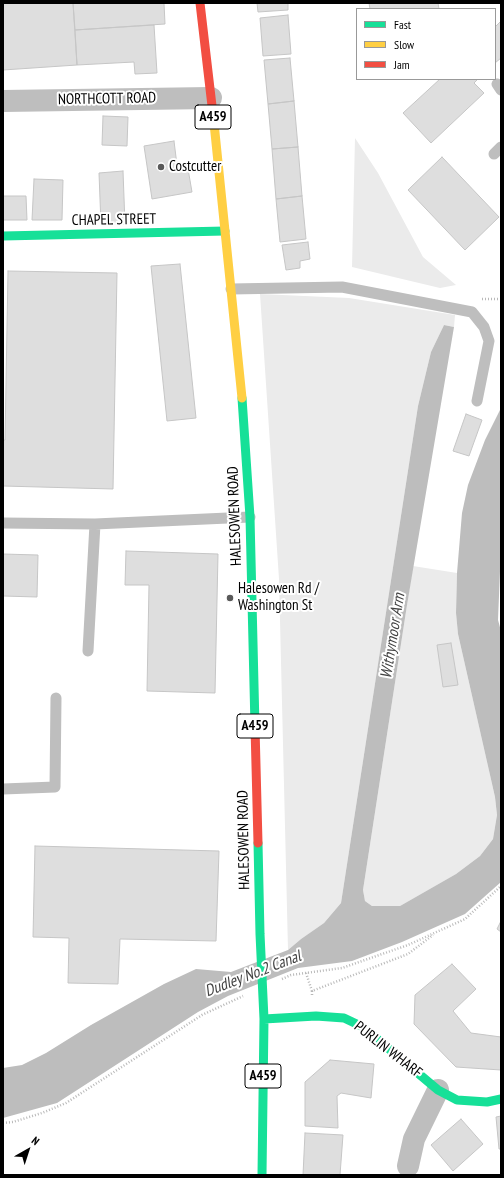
<!DOCTYPE html>
<style>
body{margin:0}
#map{position:relative;width:504px;height:1178px;overflow:hidden;background:#fff;font-family:"PT Sans Narrow",sans-serif}
canvas{display:block}
.frame{position:absolute;inset:0;border:4px solid #000;pointer-events:none}
.legend{position:absolute;left:356px;top:8px;width:140px;height:72px;box-sizing:border-box;background:#fff;border:1px solid #999;margin:0;padding:5px 7px;list-style:none;font-size:12px;color:#000}
.legend li{display:flex;align-items:center;gap:8px;height:20px}
.legend b{width:20px;border:1px solid #999}
.north{position:absolute;left:8px;top:1130px;width:40px;height:40px;-webkit-text-stroke:3px #fff;paint-order:stroke;rotate:39deg;font-size:11px;font-weight:700;line-height:16px;text-align:center;color:#000}
.north::after{content:'';display:block;margin:auto;width:14px;height:18px;background:#000;clip-path:polygon(50% 0,100% 100%,50% 72%,0 100%)}
</style>
<div id="map">
<canvas width="504" height="1178"></canvas>
<div class="frame"></div>
<ul class="legend">
<li><b style="height:5px;background:#16e098"></b>Fast</li>
<li><b style="height:5px;background:#ffcf43"></b>Slow</li>
<li><b style="height:5px;background:#f24e42"></b>Jam</li>
</ul>
<div class="north">N</div>
</div>
<script>
const c = document.querySelector('canvas').getContext('2d');
c.lineJoin = 'round';
function paint(path, color) {
  c.fillStyle = color;
  c.fill(path, 'evenodd');
}
function shape(rows) {
  const path = new Path2D();
  for (const r of rows) {
    path.moveTo(r[0], r[1]);
    for (let i = 2; i < r.length; i += 2) path.lineTo(r[i], r[i + 1]);
  }
  return path;
}
function stroke(path, color, width, dash) {
  c.strokeStyle = color;
  c.lineWidth = width;
  c.lineCap = dash ? 'butt' : 'round';
  c.setLineDash(dash || []);
  c.stroke(path);
}
function write(font, color, halo, rows, align = 'center') {
  c.font = font + ' "PT Sans Narrow",sans-serif';
  c.lineWidth = 4;
  c.setLineDash([]);
  c.textBaseline = 'middle';
  c.strokeStyle = halo;
  c.fillStyle = color;
  for (const [text, x, y, turn = 0] of rows) {
    c.save();
    c.translate(x, y);
    c.rotate((+turn || 0) * Math.PI / 180);
    c.textAlign = isNaN(turn) ? turn : align;
    if (halo) c.strokeText(text, 0, 0);
    c.fillText(text, 0, 0);
    c.restore();
  }
}
const green = shape([
 [355,138,378,173,423,257,456,285,440,288,352,267],
 [260,294,349,298,455,315,454,327,444,325,431,352,418,406,341,903,324,923,301,939,288,950,279,579],
 [413,566,457,573,456,613,458,634,495,797,497,815,493,839,480,856,456,874,400,906,372,906,365,901,363,890]
]);
const water = shape([
 [444,325,454,327,407,605,363,890,365,901,372,906,400,906,456,874,480,856,493,839,497,815,495,797,458,634,456,613,457,573,462,513,468,485,485,440,501,408,501,547,498,620,501,631,501,882,465,914,402,942,352,961,298,968,228,996,198,1012,57,1103,3,1118,3,1068,22,1065,46,1053,91,1025,164,984,196,969,231,972,288,950,301,939,324,923,341,903,418,406,431,352]
]);
const building = shape([
 [3,3,73,3,77,65,3,70,3,3],
 [73,3,164,3,165,24,75,30,73,3],
 [257,3,288,3,288,10,258,12,257,3],
 [369,3,438,3,439,9,370,9,369,3],
 [288,15,291,54,263,56,260,18,288,15],
 [501,21,501,58,495,63,495,27,501,21],
 [154,25,157,73,135,74,134,62,77,65,75,30,154,25],
 [290,58,294,101,268,104,264,60,290,58],
 [440,79,478,79,474,83,484,93,431,143,403,113,440,79],
 [294,101,298,147,272,149,268,104,294,101],
 [103,116,128,117,127,146,102,145,103,116],
 [174,141,177,165,187,163,192,192,152,199,144,146,174,141],
 [298,147,302,196,276,199,272,149,298,147],
 [442,157,499,217,465,250,408,190,442,157],
 [123,171,125,224,101,225,99,173,123,171],
 [34,179,63,180,62,220,32,220,34,179],
 [3,196,26,196,27,220,3,220,3,196],
 [302,196,306,239,280,242,276,199,302,196],
 [308,242,310,259,300,261,300,268,286,270,282,245,308,242],
 [180,264,196,418,167,421,151,266,180,264],
 [8,271,117,273,113,489,3,486,3,440,5,440,8,271],
 [466,414,482,420,469,456,453,451,466,414],
 [126,551,218,554,215,693,147,691,149,585,125,585,126,551],
 [3,554,38,555,37,597,3,596,3,554],
 [451,643,458,685,443,687,437,645,451,643],
 [35,846,219,851,216,941,120,939,118,984,68,983,69,938,33,937,35,846],
 [501,921,501,932,497,929,501,921],
 [452,964,476,989,453,1011,471,1033,501,1037,501,1070,456,1067,414,1024,415,995,452,964],
 [330,1060,374,1064,371,1098,341,1093,337,1096,338,1128,305,1126,305,1082,330,1060],
 [501,1116,501,1149,499,1149,496,1117,501,1116],
 [461,1119,483,1144,453,1171,431,1145,461,1119],
 [305,1133,343,1135,340,1175,303,1175,305,1133]
]);
const path = shape([
 [482,299,501,299],
 [306,973,312,991],
 [282,979,291,975,342,968,408,945,465,919,501,886],
 [312,995,312,991,408,954,433,935],
 [3,1123,13,1122,42,1113,66,1103,202,1015,243,996]
]);
const lane = shape([
 [497,84,501,90],
 [494,154,501,147],
 [231,289,342,287,472,312,484,327,489,341,477,401],
 [3,523,95,524,250,517],
 [88,651,95,524],
 [3,789,55,787,56,698]
]);
const street = shape([
 [3,101,211,98],
 [408,1166,414,1139,438,1090]
]);
const fast = shape([
 [3,236,225,231],
 [242,398,250,517,255,727],
 [258,843,260,934,264,1019,262,1175],
 [264,1019,316,1016,344,1018,363,1027,438,1090,457,1100,487,1102,501,1099]
]);
const slow = shape([
 [214,123,242,398]
]);
const jam = shape([
 [200,3,214,123],
 [255,727,258,843]
]);
const markers = [
 [161,167,4,"#595959"],
 [230,598,4,"#595959"]
];
const shields = [
 [213,117,36],
 [255,726,36],
 [263,1076,36]
];
const shieldNames = [
 ["A459",213,117],
 ["A459",255,726],
 ["A459",263,1076]
];
const streetNames = [
 ["NORTHCOTT ROAD",107,99,-1],
 ["CHAPEL STREET",114,220,-1],
 ["HALESOWEN ROAD",235,516,-92],
 ["HALESOWEN ROAD",244,840,-91],
 ["PURLIN WHARF",388,1050,38]
];
const poiNames = [
 ["Costcutter",169,167],
 ["Halesowen Rd /",238,589],
 ["Washington St",238,606]
];
const waterNames = [
 ["Withymoor Arm",393,636,-81],
 ["Dudley No.2 Canal",253,974,-21]
];
paint(green, '#ebebeb');
paint(water, '#bdbdbd');
paint(building, '#dedede');
stroke(building, '#c6c6c6', 1);
stroke(path, '#b9b9b9', 2.5, [1, 2]);
stroke(lane, '#bebebe', 11);
stroke(street, '#bebebe', 22);
stroke(fast, '#16e098', 9);
stroke(slow, '#ffcf43', 9);
stroke(jam, '#f24e42', 9);
for (const [x, y, r, color] of markers) {
  const dot = new Path2D();
  dot.arc(x, y, r, 0, 2 * Math.PI);
  c.fillStyle = color;
  c.fill(dot);
  stroke(dot, '#fff', 1.5);
}
for (const [x, y, w] of shields) {
  const box = new Path2D();
  box.roundRect(x - w / 2, y - 12, w, 24, 3);
  c.fillStyle = '#fff';
  c.fill(box);
  stroke(box, '#000', 1);
}
write('bold 14px', '#000', null, shieldNames);
write('15px', '#000', '#fff', streetNames);
write('15px', '#000', '#fff', poiNames, 'left');
write('italic 16px', '#424242', '#fff', waterNames);
</script>
